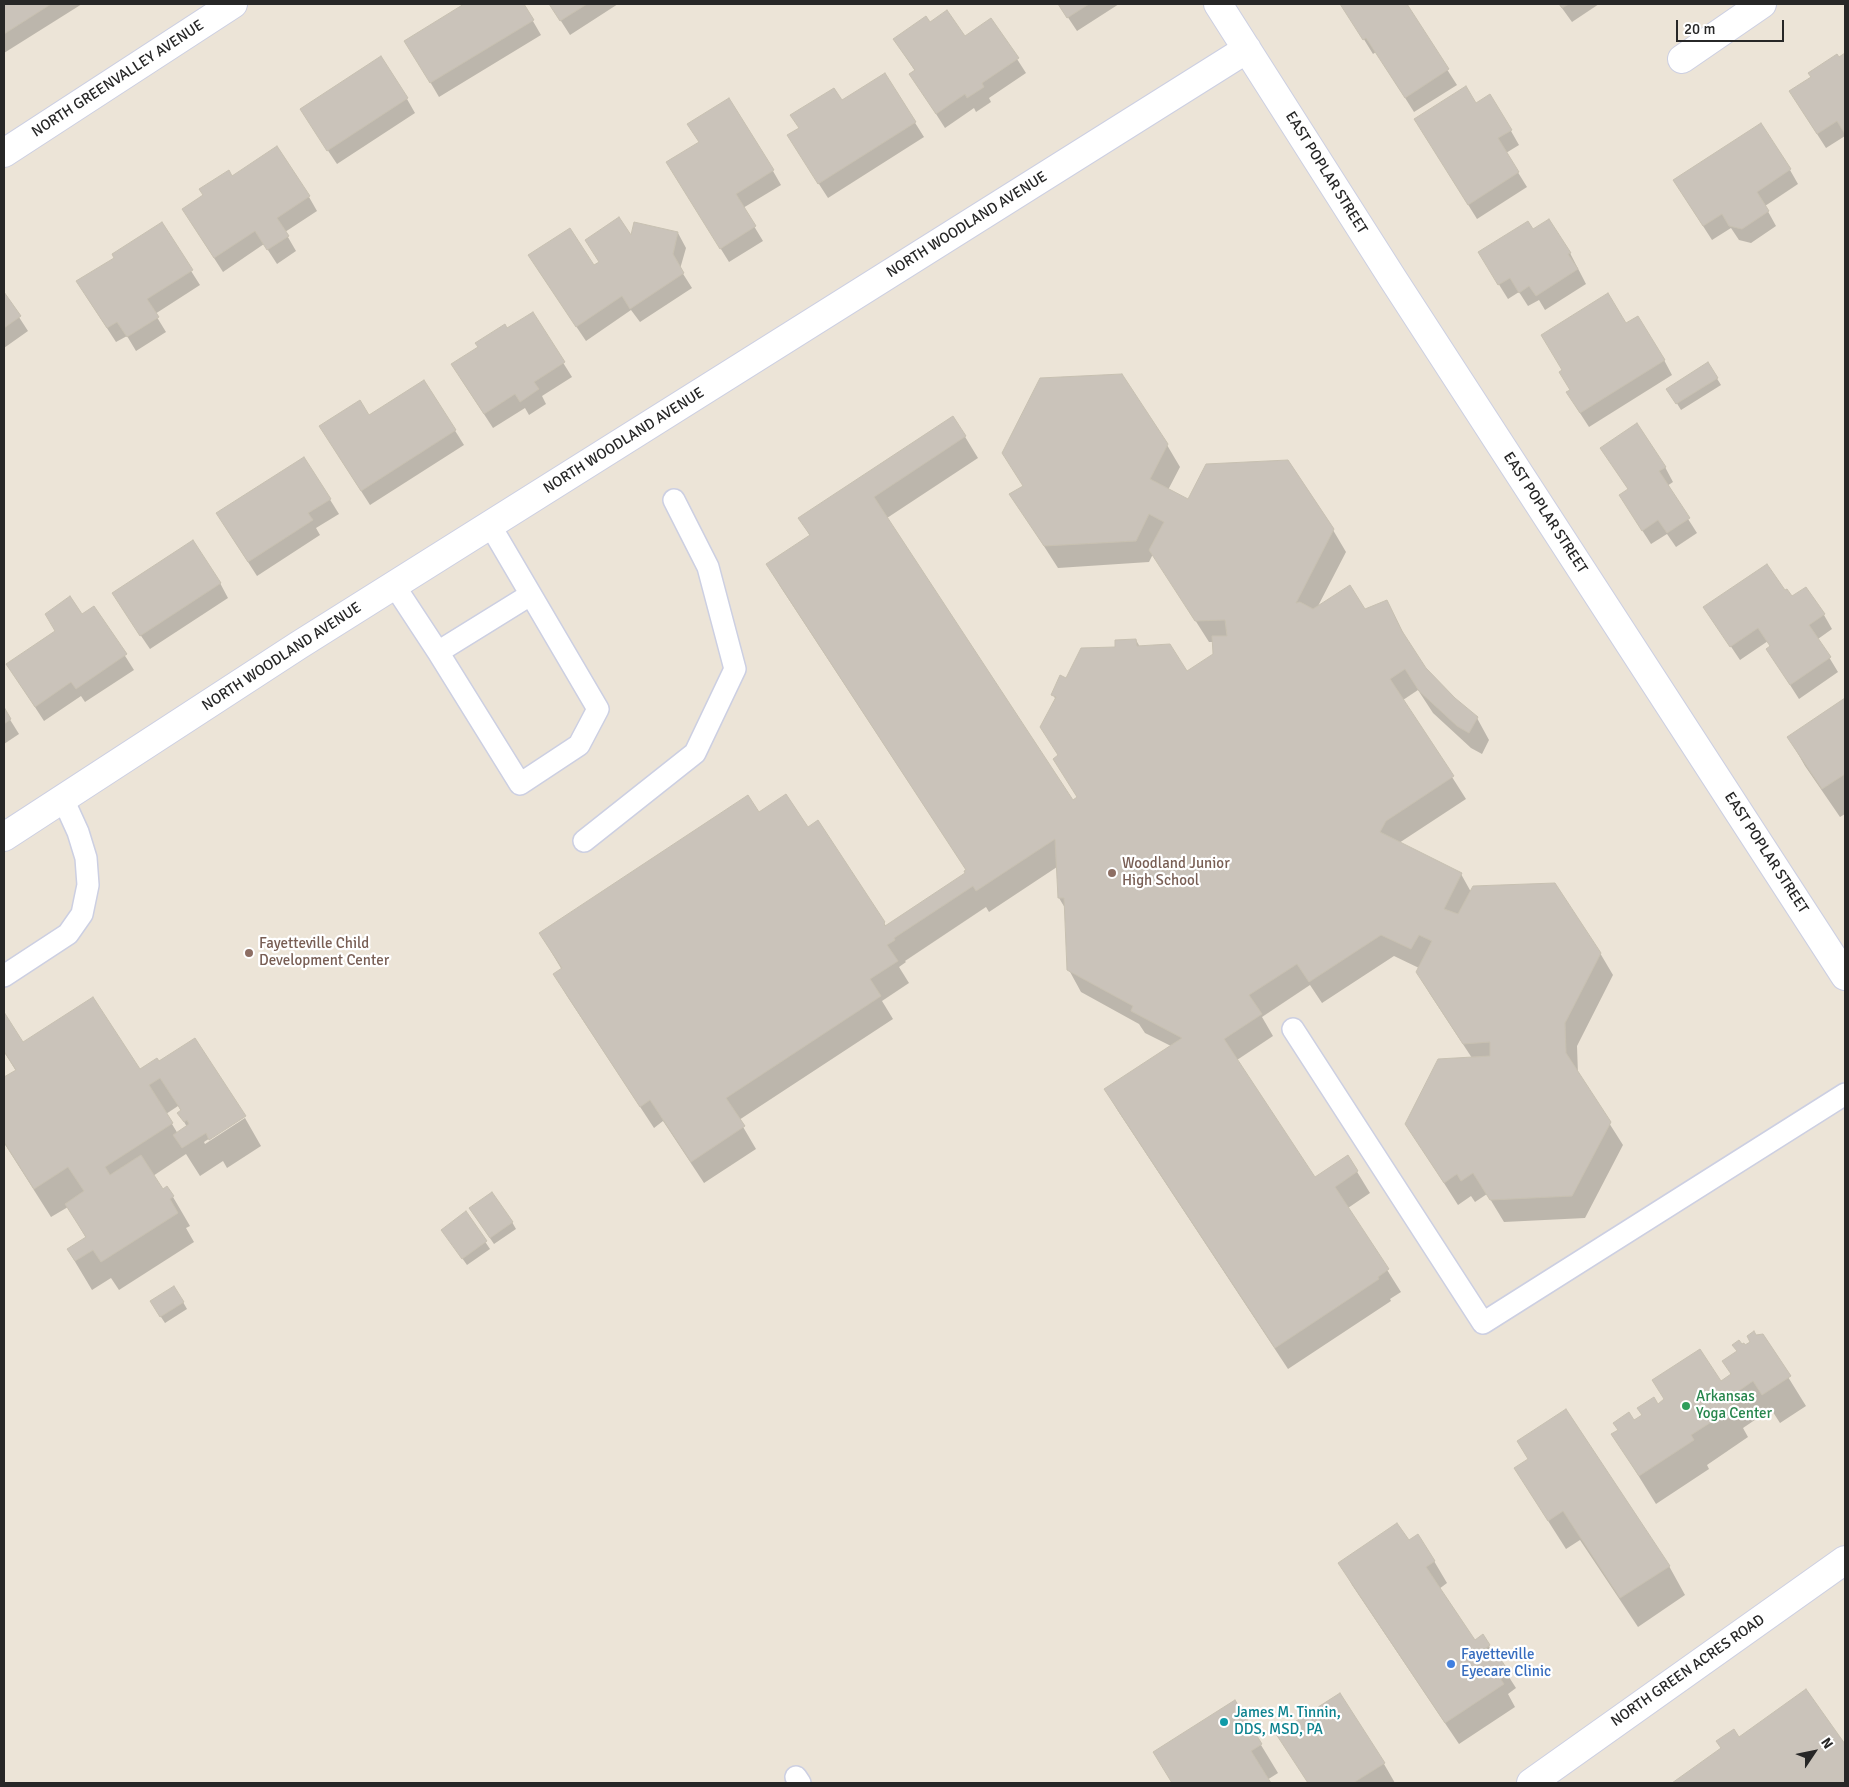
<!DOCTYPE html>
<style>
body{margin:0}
#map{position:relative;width:1849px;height:1787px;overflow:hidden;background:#ece4d7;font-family:Signika,sans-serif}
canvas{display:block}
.frame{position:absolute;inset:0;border:5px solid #272727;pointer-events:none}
.north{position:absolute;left:1789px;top:1727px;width:50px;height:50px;-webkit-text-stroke:4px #fff;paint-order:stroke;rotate:56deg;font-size:14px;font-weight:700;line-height:20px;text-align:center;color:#272727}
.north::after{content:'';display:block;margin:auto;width:18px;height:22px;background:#272727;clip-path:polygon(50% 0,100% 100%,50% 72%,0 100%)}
.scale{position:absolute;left:1676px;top:20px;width:108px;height:22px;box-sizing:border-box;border:2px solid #272727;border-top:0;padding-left:6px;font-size:15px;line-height:18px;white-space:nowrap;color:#272727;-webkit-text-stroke:4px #fff;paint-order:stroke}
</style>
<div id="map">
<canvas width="1849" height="1787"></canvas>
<div class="frame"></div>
<div class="north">N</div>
<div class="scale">20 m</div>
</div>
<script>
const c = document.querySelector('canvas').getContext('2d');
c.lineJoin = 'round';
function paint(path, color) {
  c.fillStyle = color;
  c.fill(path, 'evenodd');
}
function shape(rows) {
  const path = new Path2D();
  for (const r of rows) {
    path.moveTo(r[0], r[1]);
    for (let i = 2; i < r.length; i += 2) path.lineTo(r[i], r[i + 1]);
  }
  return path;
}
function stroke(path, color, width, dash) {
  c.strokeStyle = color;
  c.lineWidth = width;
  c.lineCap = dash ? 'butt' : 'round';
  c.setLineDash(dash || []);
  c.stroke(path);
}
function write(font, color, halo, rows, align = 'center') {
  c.font = font + ' Signika,sans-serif';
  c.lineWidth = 4.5;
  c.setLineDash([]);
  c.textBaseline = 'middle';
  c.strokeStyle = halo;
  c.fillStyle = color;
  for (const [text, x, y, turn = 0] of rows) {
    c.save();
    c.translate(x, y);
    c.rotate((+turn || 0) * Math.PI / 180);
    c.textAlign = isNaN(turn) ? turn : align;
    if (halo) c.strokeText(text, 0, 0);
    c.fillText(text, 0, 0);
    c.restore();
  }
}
const shadow = shape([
 [4,4,82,4,4,53],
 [467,4,523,4,541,35,439,97,406,41],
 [550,4,618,4,570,35],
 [1059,4,1119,4,1077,31],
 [1342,4,1405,4,1457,85,1414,112,1376,52,1373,54],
 [1559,4,1599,4,1572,22],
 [965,38,1017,59,1026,73,989,98,991,102,976,112,974,108,945,128,911,75,915,71,894,39],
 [1845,54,1845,136,1826,148,1799,106,1839,59],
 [885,75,924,137,828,198,797,150,842,102],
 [407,99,415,113,337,164,310,124],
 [1476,104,1511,131,1519,145,1506,153,1527,187,1477,219,1424,134],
 [1790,170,1798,184,1765,206,1776,226,1751,243,1739,240,1731,228,1712,240,1683,195],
 [773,171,781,185,743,208,763,241,729,262,676,177],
 [309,197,317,211,285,232,296,251,277,264,264,244,223,272,192,224],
 [161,224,200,285,155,314,166,332,136,351,127,336,116,342,86,296,116,258],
 [1533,231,1570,253,1586,284,1545,310,1539,300,1528,306,1519,292,1508,299,1488,267],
 [678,233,686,248,680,269,692,288,640,322,631,310,586,341,538,270,594,267,631,238],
 [4,294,28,331,4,348],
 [532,313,572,377,542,396,546,404,529,415,525,408,493,428,461,379,507,330],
 [1626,325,1664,360,1672,375,1589,427,1576,407,1564,371],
 [1708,364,1721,385,1681,410,1668,389],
 [424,381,464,445,370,505,329,441],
 [953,417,978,458,887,518,1073,802,1078,798,1054,759,1059,756,1056,700,1053,695,1067,680,1116,648,1136,640,1140,647,1187,672,1214,655,1213,642,1209,642,1153,554,1149,562,1058,568,1011,495,1024,487,1003,453,1167,445,1180,467,1168,490,1188,501,1333,530,1346,552,1317,608,1364,610,1387,601,1410,646,1425,669,1454,699,1477,718,1489,740,1482,754,1471,748,1433,713,1418,690,1403,700,1466,799,1399,843,1461,874,1471,892,1600,953,1613,975,1577,1046,1578,1074,1623,1145,1585,1218,1504,1222,1487,1194,1475,1202,1471,1196,1458,1205,1406,1124,1472,1058,1430,994,1417,972,1419,968,1394,956,1322,1003,1310,985,1262,1017,1273,1036,1237,1060,1315,1179,1348,1157,1370,1193,1348,1208,1401,1292,1390,1299,1391,1301,1288,1369,1118,1111,1105,1089,1171,1046,1145,1033,1139,1024,1081,992,1069,970,1065,908,1059,898,1057,867,989,912,986,907,905,961,906,962,899,967,909,983,882,1001,893,1019,739,1120,756,1149,704,1183,663,1121,654,1128,567,996,555,975,562,970,540,933,759,814,808,828,818,822,886,926,967,874,967,871,780,586,768,564,810,536,800,518],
 [304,458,339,514,316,528,320,535,257,576,226,528],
 [1610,462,1665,467,1673,482,1667,486,1697,533,1676,547,1667,534,1651,544,1629,510,1629,490],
 [220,583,228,598,150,649,122,608],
 [1784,592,1791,598,1824,615,1832,629,1818,639,1838,672,1799,699,1767,649,1771,647,1768,641,1740,660,1705,608],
 [94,607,134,670,85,702,81,696,44,721,16,678,56,632],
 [1845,700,1845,814,1840,817,1805,766,1789,738],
 [4,710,19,734,4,744],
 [4,1014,23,1044,139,1071,157,1060,244,1116,204,1142,205,1144,245,1118,261,1146,227,1168,223,1161,200,1176,186,1154,153,1176,163,1191,167,1188,173,1197,190,1226,186,1228,194,1242,119,1290,111,1278,92,1290,68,1250,86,1238,68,1207,51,1217,4,1143,4,1079,16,1071,4,1052],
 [178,1106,181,1111,179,1113,187,1127,178,1134,166,1114],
 [470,1209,512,1222,516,1229,494,1244],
 [466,1213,490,1249,467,1265,447,1237],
 [183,1302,187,1309,165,1323,155,1308],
 [1762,1335,1806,1406,1780,1423,1771,1409,1743,1428,1748,1437,1707,1465,1709,1469,1656,1504,1613,1435,1658,1405,1721,1383,1732,1375,1745,1347,1756,1336],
 [1515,1469,1669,1566,1685,1595,1638,1627,1580,1540,1566,1549],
 [1408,1542,1434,1561,1447,1583,1439,1589,1474,1642,1489,1646,1516,1688,1508,1694,1515,1707,1459,1744,1352,1585,1340,1563],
 [1806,1691,1845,1746,1845,1783,1674,1783],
 [1278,1734,1384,1764,1395,1783,1308,1783],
 [1261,1745,1278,1773,1267,1780,1269,1783,1172,1783,1155,1752]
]);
const building = shape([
 [4,4,51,4,4,34,4,4],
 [464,4,524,4,534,20,430,83,404,41,464,4],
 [549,4,587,4,560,21,549,4],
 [1058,4,1089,4,1067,18,1058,4],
 [1340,4,1407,4,1449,69,1405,98,1366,38,1363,40,1340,4],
 [1559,4,1569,4,1562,8,1559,4],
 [947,10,965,36,991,18,1019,58,982,83,984,87,967,98,965,94,936,114,909,74,915,70,893,39,926,16,930,22,947,10],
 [1845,53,1845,134,1837,121,1817,134,1789,91,1811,77,1808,73,1837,54,1839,57,1845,53],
 [381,56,408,98,327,151,300,109,381,56],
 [885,73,916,122,818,184,787,135,799,128,790,115,834,88,842,100,885,73],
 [1466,86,1476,103,1490,94,1512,130,1498,138,1519,172,1468,205,1414,119,1466,86],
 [729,98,774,170,736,194,756,226,720,249,666,162,699,142,687,124,729,98],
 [1761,123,1791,169,1757,192,1769,211,1742,229,1729,226,1722,214,1703,226,1673,180,1761,123],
 [277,146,310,196,277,218,289,236,267,250,255,231,214,258,182,209,203,195,199,189,229,170,232,176,277,146],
 [619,217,631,235,634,222,678,232,673,254,684,273,630,309,622,296,576,327,528,255,570,228,594,265,599,262,585,240,619,217],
 [1549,219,1571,253,1568,254,1578,269,1536,296,1529,286,1519,293,1510,278,1498,285,1478,252,1528,221,1533,229,1549,219],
 [162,222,193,270,147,299,159,317,127,337,117,322,107,328,76,281,114,258,112,254,162,222],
 [4,292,21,316,4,328,4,292],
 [1608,293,1626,323,1638,316,1665,360,1580,413,1566,392,1570,390,1559,372,1562,370,1541,335,1608,293],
 [533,312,565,362,534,382,539,389,520,402,515,394,484,414,451,364,478,347,475,343,505,324,507,328,533,312],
 [1708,362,1718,378,1676,404,1666,389,1708,362],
 [1122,374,1168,444,1150,479,1188,499,1206,464,1288,460,1334,529,1296,603,1300,602,1313,609,1350,585,1365,609,1387,600,1402,631,1426,668,1455,698,1478,717,1469,733,1457,726,1419,691,1405,669,1390,679,1454,776,1386,821,1380,832,1462,873,1444,909,1458,914,1473,886,1555,883,1601,953,1565,1023,1566,1053,1611,1122,1572,1196,1490,1200,1473,1173,1461,1181,1457,1174,1444,1183,1405,1124,1438,1059,1490,1056,1490,1042,1463,1044,1416,972,1432,941,1419,935,1411,949,1381,935,1309,982,1297,964,1249,995,1262,1014,1224,1039,1315,1177,1348,1155,1358,1171,1335,1187,1389,1269,1378,1277,1379,1279,1275,1348,1104,1089,1182,1038,1131,1011,1133,1006,1067,970,1064,898,1058,898,1055,839,976,891,973,886,894,938,895,940,887,945,898,961,870,979,881,996,726,1098,745,1126,691,1162,650,1100,640,1107,553,974,562,968,539,933,748,795,759,812,786,794,808,827,818,820,885,922,884,923,885,926,965,873,964,871,966,870,766,564,810,535,798,518,953,416,966,436,874,497,1073,800,1077,797,1053,759,1058,755,1040,727,1056,697,1051,695,1060,675,1066,678,1081,648,1115,647,1115,640,1136,639,1137,646,1170,644,1187,671,1213,654,1212,636,1227,636,1225,620,1195,621,1149,550,1164,522,1149,514,1136,541,1044,546,1009,494,1023,486,1002,453,1040,378,1122,374],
 [424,380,456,430,361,491,319,426,360,400,369,415,424,380],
 [1637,423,1666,467,1659,471,1690,518,1667,533,1658,520,1642,531,1619,495,1628,489,1600,448,1637,423],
 [304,457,331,499,308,513,313,520,248,562,216,513,304,457],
 [193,540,221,583,140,636,112,593,193,540],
 [1767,564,1785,590,1787,589,1792,596,1806,587,1825,614,1809,625,1831,657,1790,685,1766,649,1770,646,1758,628,1730,647,1703,607,1767,564],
 [70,596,82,614,94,606,127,654,76,689,71,682,35,707,6,664,55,631,45,614,70,596],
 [1845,698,1845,774,1822,789,1787,737,1845,698],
 [4,707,11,719,4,724,4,707],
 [93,997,140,1069,157,1058,159,1061,195,1038,246,1116,209,1140,206,1133,182,1148,173,1135,189,1124,187,1120,184,1122,177,1113,181,1110,160,1078,149,1085,173,1123,105,1167,110,1175,141,1155,163,1189,167,1186,174,1196,170,1199,178,1213,101,1262,93,1250,75,1261,67,1249,86,1237,65,1204,84,1191,68,1167,34,1189,4,1142,4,1077,16,1070,4,1051,4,1012,23,1042,93,997],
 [492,1192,513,1222,490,1238,469,1208,492,1192],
 [466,1211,487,1241,462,1259,441,1230,466,1211],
 [174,1286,184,1302,160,1317,150,1301,174,1286],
 [1754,1331,1756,1335,1763,1334,1791,1376,1762,1395,1753,1381,1727,1399,1733,1408,1691,1435,1694,1440,1639,1476,1611,1434,1618,1430,1613,1423,1629,1412,1634,1420,1642,1415,1637,1408,1654,1397,1658,1404,1664,1399,1652,1380,1700,1349,1721,1381,1731,1374,1722,1361,1737,1351,1732,1345,1739,1340,1742,1344,1744,1343,1745,1345,1750,1342,1747,1336,1754,1331],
 [1566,1409,1670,1566,1620,1598,1563,1511,1548,1521,1514,1468,1528,1459,1517,1441,1566,1409],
 [1397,1523,1409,1540,1418,1534,1435,1561,1426,1567,1475,1640,1483,1634,1490,1645,1482,1651,1489,1661,1498,1655,1505,1666,1496,1672,1504,1684,1445,1723,1338,1563,1397,1523],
 [1806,1689,1845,1744,1845,1783,1672,1783,1721,1748,1716,1741,1734,1729,1739,1737,1806,1689],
 [1340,1693,1385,1763,1353,1783,1308,1783,1276,1734,1340,1693],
 [1235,1700,1262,1744,1251,1751,1271,1783,1172,1783,1153,1752,1235,1700]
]);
const service = shape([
 [490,525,598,709,579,745,520,784,438,652,530,595],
 [394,585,438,652],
 [584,841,695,753,735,669,708,567,674,500],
 [4,976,68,934,82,914,88,885,86,858,78,832,63,799],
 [1293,1029,1483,1323,1845,1094],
 [796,1777,800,1783]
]);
const minor = shape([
 [1218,4,1393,279,1845,976],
 [1682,59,1762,4],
 [4,153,233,4],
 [4,837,299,645,1247,49],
 [1531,1783,1845,1560]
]);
const markers = [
 [1112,873,5,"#8d6e63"],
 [249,953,5,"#8d6e63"],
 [1686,1406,5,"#2e9e5b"],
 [1451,1664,5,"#3f7fe0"],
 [1224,1722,5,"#0f9aa8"]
];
const streetNames = [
 ["NORTH GREENVALLEY AVENUE",118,79,-33],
 ["EAST POPLAR STREET",1326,173,58],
 ["NORTH WOODLAND AVENUE",967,225,-32],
 ["NORTH WOODLAND AVENUE",624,441,-32],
 ["EAST POPLAR STREET",1545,513,57],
 ["NORTH WOODLAND AVENUE",282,657,-33],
 ["EAST POPLAR STREET",1766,853,57],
 ["NORTH GREEN ACRES ROAD",1688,1671,-35]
];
const educationNames = [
 ["Woodland Junior",1122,864],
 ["High School",1122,881],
 ["Fayetteville Child",259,944],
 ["Development Center",259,961]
];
const leisureNames = [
 ["Arkansas",1696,1397],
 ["Yoga Center",1696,1414]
];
const shopNames = [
 ["Fayetteville",1461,1655],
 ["Eyecare Clinic",1461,1672]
];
const cultureNames = [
 ["James M. Tinnin,",1234,1713],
 ["DDS, MSD, PA",1234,1730]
];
paint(shadow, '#0003');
paint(building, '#cac3ba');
stroke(building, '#c7c0b1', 1);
stroke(service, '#cccfe2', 24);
stroke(minor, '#cccfe2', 30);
stroke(service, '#fff', 21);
stroke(minor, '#fff', 28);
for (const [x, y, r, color] of markers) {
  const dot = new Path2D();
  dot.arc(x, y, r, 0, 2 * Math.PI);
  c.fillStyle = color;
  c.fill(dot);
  stroke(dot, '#fff', 2);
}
write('15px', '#272727', '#fff', streetNames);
write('15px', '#785e54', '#fff', educationNames, 'left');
write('15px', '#27864d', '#fff', leisureNames, 'left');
write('15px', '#366cbe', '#fff', shopNames, 'left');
write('15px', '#0d838f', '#fff', cultureNames, 'left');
</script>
